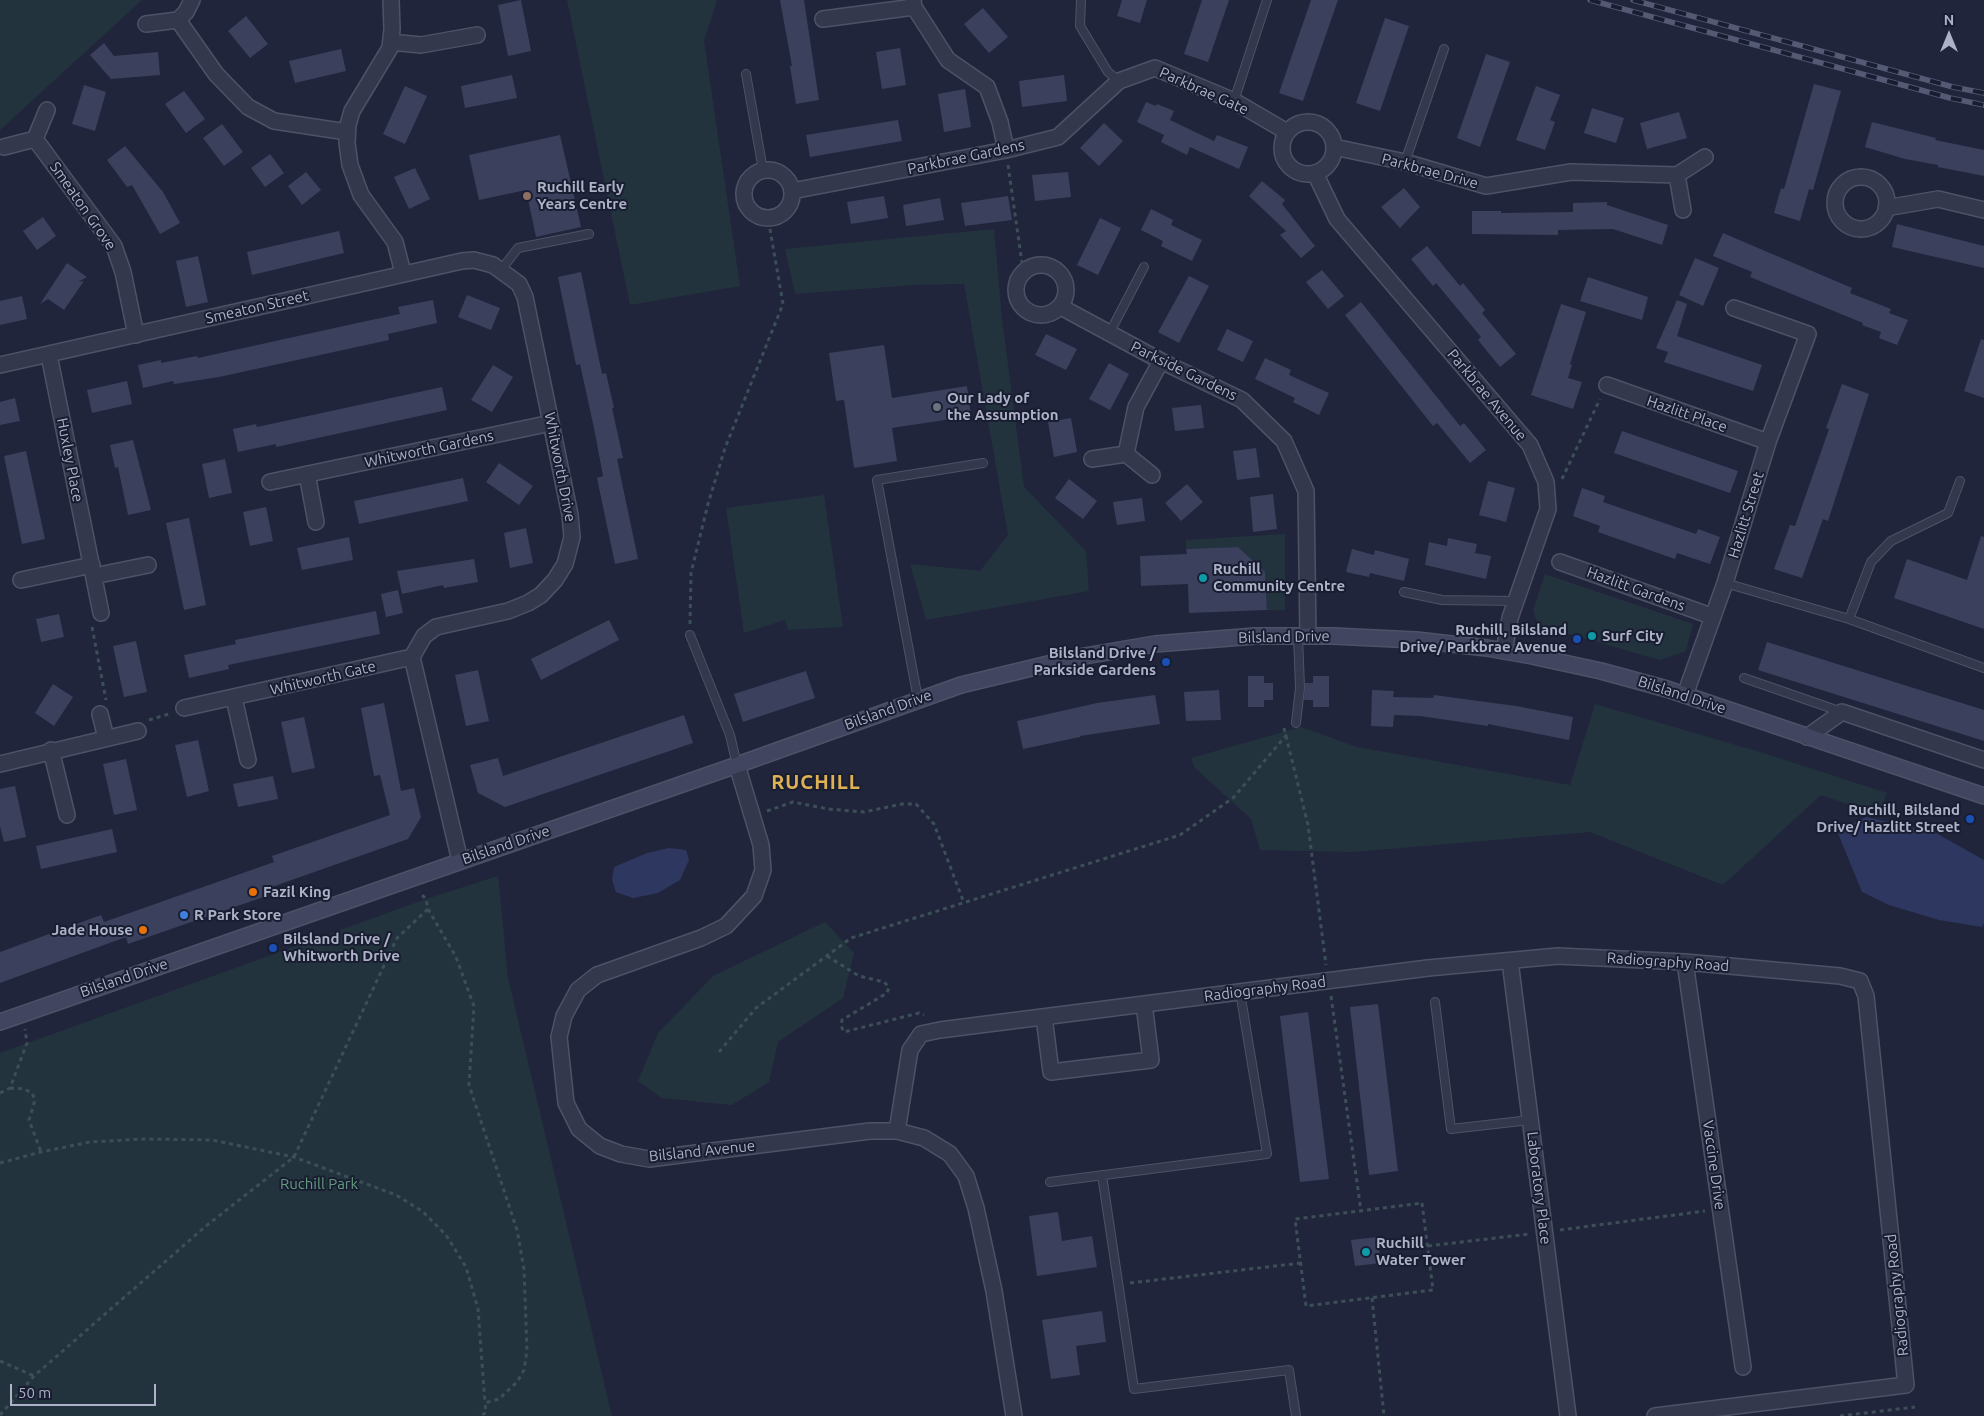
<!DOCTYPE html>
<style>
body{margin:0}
#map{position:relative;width:1984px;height:1416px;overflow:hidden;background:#20253c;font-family:Ubuntu,sans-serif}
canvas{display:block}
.north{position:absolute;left:1924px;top:10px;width:50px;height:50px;-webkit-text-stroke:4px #191d31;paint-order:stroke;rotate:0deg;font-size:14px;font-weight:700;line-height:20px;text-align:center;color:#aeb2c8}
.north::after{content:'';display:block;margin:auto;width:18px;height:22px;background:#aeb2c8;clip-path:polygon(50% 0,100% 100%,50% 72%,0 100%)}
.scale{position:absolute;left:10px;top:1384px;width:146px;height:22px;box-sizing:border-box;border:2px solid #aeb2c8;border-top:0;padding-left:6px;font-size:15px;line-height:18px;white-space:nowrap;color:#aeb2c8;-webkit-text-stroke:4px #191d31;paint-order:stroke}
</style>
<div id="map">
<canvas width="1984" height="1416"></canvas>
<div class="north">N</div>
<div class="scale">50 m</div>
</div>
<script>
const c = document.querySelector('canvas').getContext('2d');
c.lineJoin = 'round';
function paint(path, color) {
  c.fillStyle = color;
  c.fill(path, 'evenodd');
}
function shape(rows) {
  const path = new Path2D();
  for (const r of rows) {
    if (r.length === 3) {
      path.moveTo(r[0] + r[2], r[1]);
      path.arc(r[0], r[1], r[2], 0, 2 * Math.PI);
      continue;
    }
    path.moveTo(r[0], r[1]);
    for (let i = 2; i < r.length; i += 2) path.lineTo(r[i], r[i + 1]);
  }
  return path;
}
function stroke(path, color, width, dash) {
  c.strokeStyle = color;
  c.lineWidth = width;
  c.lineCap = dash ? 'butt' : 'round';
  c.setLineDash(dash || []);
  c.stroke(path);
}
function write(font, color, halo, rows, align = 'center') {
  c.font = font + ' Ubuntu,sans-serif';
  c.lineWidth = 4;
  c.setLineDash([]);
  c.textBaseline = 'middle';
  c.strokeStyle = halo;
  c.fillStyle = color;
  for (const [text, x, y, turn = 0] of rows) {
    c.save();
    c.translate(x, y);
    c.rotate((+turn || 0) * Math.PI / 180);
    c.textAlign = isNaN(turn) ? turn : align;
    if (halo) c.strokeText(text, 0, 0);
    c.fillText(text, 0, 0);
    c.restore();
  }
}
const green = shape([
 [0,0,142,0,0,130],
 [567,0,717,0,704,41,740,286,630,305],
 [994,229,1002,319,1024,487,1086,551,1089,591,926,620,910,564,980,571,1008,535,964,284,914,285,795,294,785,249],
 [824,495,843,627,788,630,785,620,744,633,726,508],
 [1285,534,1285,610,1267,610,1265,572,1238,547,1186,549,1186,540],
 [1545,574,1693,624,1686,651,1660,660,1538,625,1533,610],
 [1595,704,1760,752,1887,793,1879,815,1821,795,1723,885,1590,832,1353,852,1260,850,1251,819,1195,768,1191,758,1301,727,1357,747,1570,785],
 [498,876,508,978,612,1416,0,1416,0,1053,426,899],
 [825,922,854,953,843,998,778,1042,769,1082,732,1105,662,1098,638,1081,658,1033,713,976]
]);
const water = shape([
 [1866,817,1934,832,1984,860,1984,923,1982,927,1939,920,1889,905,1862,892,1837,831],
 [669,848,686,850,689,860,680,880,658,893,633,898,616,892,612,880,614,867,647,853]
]);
const building = shape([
 [521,0,531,51,508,56,498,5],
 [780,0,804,0,819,100,796,104,790,66,792,66],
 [1122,0,1147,0,1140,23,1117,16],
 [1202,0,1229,0,1208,62,1184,54],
 [1311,0,1338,0,1303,101,1279,93],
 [983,8,1008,37,989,53,964,24],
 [246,16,268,44,250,58,228,31],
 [1385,18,1409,26,1380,111,1356,103],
 [104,43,114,56,158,52,160,75,111,79,90,55],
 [900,48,906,85,882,89,876,52],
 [341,49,346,71,295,83,289,61],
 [1486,54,1510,62,1480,147,1457,138],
 [512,75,517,98,465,108,461,86],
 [1064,75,1067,101,1022,107,1019,81],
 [1814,84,1841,91,1813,190,1809,189,1800,221,1774,213,1781,188,1784,189],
 [84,85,106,92,95,131,72,124],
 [405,86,427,96,405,144,383,134],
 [1536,86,1560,95,1550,120,1555,122,1545,150,1516,140],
 [965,89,971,127,944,132,938,94],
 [184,91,205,119,186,133,165,104],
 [1146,102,1156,106,1157,104,1174,111,1170,120,1214,141,1217,135,1248,147,1239,169,1190,147,1187,155,1161,142,1164,135,1137,122],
 [1592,108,1624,118,1616,143,1584,133],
 [1679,112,1687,138,1647,149,1640,123],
 [898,120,902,141,810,157,806,135],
 [1872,122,1936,138,1935,140,1984,150,1984,176,1938,167,1938,165,1905,159,1865,147],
 [1104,123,1123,141,1099,166,1080,148],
 [222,124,243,152,224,166,203,138],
 [560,135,581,227,536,237,526,190,479,200,469,155],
 [125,146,163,192,180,223,160,234,132,185,127,187,107,160],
 [270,154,284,173,265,187,251,168],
 [415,168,430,199,409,209,394,177],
 [306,172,321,190,302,205,288,186],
 [1068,172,1071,197,1035,201,1032,175],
 [1262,181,1285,200,1282,204,1315,246,1301,258,1280,235,1286,231,1249,196],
 [1404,188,1420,207,1400,228,1381,207],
 [884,196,888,218,851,224,847,202],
 [1008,196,1012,220,965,226,961,203],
 [940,198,944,220,906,226,903,205],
 [1607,202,1607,205,1668,225,1662,245,1613,229,1558,230,1558,235,1472,234,1472,211,1501,211,1501,213,1573,212,1573,203],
 [1151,209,1173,220,1171,225,1202,240,1192,261,1161,246,1163,241,1141,230],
 [43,217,56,236,37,250,23,231],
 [1100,218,1121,228,1098,275,1077,265],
 [1897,224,1984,246,1984,268,1892,247],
 [339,231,344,253,252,275,247,252],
 [1723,233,1852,288,1850,293,1891,309,1889,313,1908,320,1897,345,1879,338,1881,332,1862,325,1863,323,1750,277,1752,272,1713,256],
 [1427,246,1460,286,1463,283,1485,310,1482,313,1516,354,1500,367,1478,340,1481,337,1436,283,1433,286,1411,259],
 [198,256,208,302,186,307,176,261],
 [1695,258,1719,268,1703,306,1679,295],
 [67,263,87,277,78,282,84,281,64,310,48,299,40,304],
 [1322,270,1344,296,1328,309,1306,282],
 [581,272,602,374,606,373,614,408,612,408,623,458,617,459,638,559,615,564,597,478,603,476,594,428,580,364,576,365,558,277],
 [1189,276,1209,286,1179,343,1158,332],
 [1588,277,1648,297,1642,320,1580,301],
 [467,295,500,308,491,330,458,317],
 [22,296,27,319,0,325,0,301],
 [433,300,437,323,388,334,389,340,219,377,174,384,173,381,143,388,138,365,161,360,161,363,197,356,198,358,362,322,400,314,398,307],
 [1677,300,1687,304,1677,336,1762,365,1753,391,1664,362,1668,352,1656,348],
 [1361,302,1460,426,1464,423,1486,450,1470,463,1437,423,1433,426,1345,315],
 [1561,304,1586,312,1570,364,1572,365,1568,378,1582,382,1573,409,1531,395],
 [1227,329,1253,341,1243,362,1217,350],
 [1046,334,1077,349,1066,370,1035,355],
 [1981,339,1984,340,1984,398,1964,391],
 [884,345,892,398,967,386,971,416,892,428,897,461,854,468,844,400,836,401,829,353],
 [1265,358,1291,370,1289,375,1329,393,1319,415,1293,402,1295,398,1255,379],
 [1109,363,1129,374,1110,410,1089,399],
 [493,365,513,377,492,412,471,400],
 [127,381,132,404,92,413,87,390],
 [1842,384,1869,394,1828,521,1823,519,1802,578,1774,569,1790,525,1795,526,1829,429,1826,428],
 [442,387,447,410,276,447,276,444,238,452,233,429,256,424,257,427],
 [15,398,20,421,0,425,0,402],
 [1201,405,1204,428,1175,431,1172,408],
 [1071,418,1077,452,1054,457,1048,422],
 [1622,431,1738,471,1730,493,1614,453],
 [133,440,151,510,128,515,118,467,115,468,110,445],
 [1256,448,1260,477,1237,480,1233,451],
 [26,451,45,539,22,544,4,456],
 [225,459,232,493,209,498,202,464],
 [499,463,533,486,519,505,486,482],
 [463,478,468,501,359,524,354,501],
 [1069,479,1097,501,1083,519,1055,498],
 [1488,481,1515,488,1506,522,1479,515],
 [1187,484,1203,502,1181,521,1165,503],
 [1582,488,1605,496,1603,502,1696,534,1698,529,1720,537,1710,564,1677,553,1675,559,1598,532,1600,526,1573,516],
 [1273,494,1277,529,1253,532,1250,497],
 [1142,498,1145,521,1117,525,1113,502],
 [266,507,273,541,250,546,243,512],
 [189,518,206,605,184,610,166,523],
 [526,528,533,563,510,568,504,533],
 [1981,536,1984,537,1984,629,1894,598,1907,559,1967,580],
 [349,537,353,560,302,570,297,548],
 [1448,538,1477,544,1475,553,1491,556,1486,579,1425,565,1429,542,1447,546],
 [1238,547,1265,572,1267,610,1189,613,1188,584,1141,586,1140,556,1187,554,1186,549],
 [1352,549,1374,555,1375,550,1409,559,1404,581,1370,573,1369,577,1346,572],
 [474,559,478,582,444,588,443,585,402,594,397,571],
 [398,590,403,613,386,617,381,594],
 [376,611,380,634,228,665,229,669,189,678,184,655,236,644,235,640],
 [59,614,64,637,41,642,36,619],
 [609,620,619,640,541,680,531,659],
 [136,641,147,692,124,697,113,646],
 [1767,642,1984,710,1984,741,1758,670],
 [478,670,489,721,466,726,455,675],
 [806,671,815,698,743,722,734,694],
 [1248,676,1264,676,1264,683,1273,683,1273,700,1264,700,1264,707,1248,707],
 [1313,676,1329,676,1329,707,1313,707,1313,700,1304,700,1305,683,1313,683],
 [53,684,73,697,54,726,35,713],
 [1219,690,1221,720,1186,721,1184,692],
 [1372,690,1394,691,1393,697,1433,698,1434,695,1516,706,1573,717,1569,740,1488,724,1488,726,1420,716,1394,715,1393,727,1371,726],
 [1155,695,1160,724,1080,736,1080,737,1023,749,1017,721,1097,703],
 [384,703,401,791,414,788,421,817,408,839,269,888,272,894,128,944,126,937,0,983,0,952,101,915,104,922,274,862,272,856,390,815,380,775,374,776,361,708],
 [684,715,693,743,505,807,478,793,470,765,498,758,503,776],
 [304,717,315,768,292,773,281,722],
 [198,740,209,791,187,797,175,745],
 [126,759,137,810,114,815,103,764],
 [273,776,278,799,238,807,233,784],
 [15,786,26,837,4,842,0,826,0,789],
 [112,829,117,852,41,869,36,846],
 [1378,1004,1398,1171,1369,1175,1350,1007],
 [1308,1012,1329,1179,1300,1182,1280,1016],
 [1058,1212,1062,1241,1092,1236,1097,1267,1037,1276,1029,1216],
 [1377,1237,1381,1263,1355,1266,1351,1240],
 [1102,1311,1106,1342,1076,1346,1080,1375,1051,1379,1042,1320]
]);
const path = shape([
 [1008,165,1023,270],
 [1562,479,1600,399],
 [690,624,691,573,708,504,725,448,783,304,768,218],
 [92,627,106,700],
 [149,720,169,714],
 [1284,728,1308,825,1326,965],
 [767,811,793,802,828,809,864,812,902,804,916,804,934,824,964,903],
 [428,909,456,957,474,1006,469,1085,517,1230,524,1269,527,1350,524,1370,517,1382,499,1399,485,1403,486,1413,478,1416],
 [827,956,859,976,884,982,889,987,887,993,842,1020,841,1026,844,1032,919,1013,924,1015],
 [1331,996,1361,1211],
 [719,1052,756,1008,851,938,1180,835,1233,798,1289,732],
 [10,1088,24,1089,32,1093,35,1100,29,1120,41,1152],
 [0,1093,10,1088,27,1043,25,1029],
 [0,1163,41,1152,90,1142,144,1139,212,1140,294,1157,396,1195,422,1211,446,1235,466,1267,478,1309,485,1403],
 [1422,1203,1433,1290,1306,1306,1295,1219,1422,1203],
 [1560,1230,1705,1211],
 [1428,1246,1529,1234],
 [1130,1283,1301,1263],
 [1372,1298,1384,1416],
 [0,1361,34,1376],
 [0,1415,34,1376,206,1226,294,1157,397,938,428,909,426,899,419,892],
 [1840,1416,1915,1407]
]);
const service = shape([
 [1081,0,1080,26,1108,72,1119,81],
 [746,74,763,170],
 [1234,101,1267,0],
 [1405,162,1444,49],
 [501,270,518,248,589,234],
 [1109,334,1144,267],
 [1725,583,1849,619,1984,668],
 [1404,592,1442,600,1516,601],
 [1849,619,1871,562,1891,541,1948,513,1960,481],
 [690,635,730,735,737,765],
 [1744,678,1842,712],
 [918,699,877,480,983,463],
 [1296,723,1300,688,1298,636],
 [1435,1002,1451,1129,1530,1120],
 [1102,1175,1134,1389,1289,1370,1296,1416],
 [1050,1182,1267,1154,1240,992]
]);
const minor = shape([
 [391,0,392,29,390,48,352,111,348,125,347,143,350,165,361,195,395,242,403,273],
 [913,0,914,7,948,60,987,87,1000,122,1006,150],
 [823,19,914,7],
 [178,20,216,74,248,107,274,121,347,132],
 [146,24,178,20,186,12,192,0],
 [391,42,421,45,477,35],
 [1308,148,26],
 [35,139,114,246,123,272,136,335],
 [4,147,35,139,47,110],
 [1334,147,1405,162,1486,186,1571,172,1677,175,1705,157],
 [768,194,24],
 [1315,173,1337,219,1530,445,1546,482,1548,509,1510,618,1504,651],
 [1677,175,1683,210],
 [1861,203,26],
 [792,191,1006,150,1058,137,1119,81,1155,68,1234,101,1287,132],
 [1886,208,1938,199,1984,210],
 [1041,290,25],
 [1061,307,1161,361,1242,400,1284,441,1306,491,1308,636],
 [49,355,101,613],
 [0,365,462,261,474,260,493,265,519,284,525,297,570,515,572,537,565,564,555,580,541,595,528,603,508,611,436,627,424,636,412,657,460,861],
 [1607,385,1768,442],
 [1092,459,1126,454],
 [307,474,316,522],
 [1152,475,1126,454,1136,407,1161,361],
 [270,482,551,423],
 [1560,562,1711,616],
 [94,576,148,565],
 [21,580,92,565],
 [1685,695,1725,583,1768,442,1808,334,1734,308],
 [234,698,248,760],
 [184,708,412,657],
 [100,714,106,738],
 [1807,737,1842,712,1984,760],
 [51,750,67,815],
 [0,764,138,731],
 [737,765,761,845,763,870,754,896,726,926,701,938,597,975,578,990,564,1016,559,1037,566,1103,579,1129,600,1146,621,1154,649,1159,870,1131,897,1131,924,1138,950,1154,966,1176,976,1208,994,1291,1014,1416],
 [1510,961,1568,1416],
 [1685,962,1743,1367],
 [1044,1017,1051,1072,1151,1060,1144,1004],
 [897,1131,910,1050,921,1034,940,1030,1428,968,1558,956,1685,962,1840,976,1860,981,1866,996,1906,1385,1655,1416]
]);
const secondary = shape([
 [0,1022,737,765,961,685,1073,658,1155,644,1255,636,1333,636,1416,640,1487,648,1532,656,1601,671,1667,689,1984,796]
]);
const rail = shape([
 [1590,0,1950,98,1984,105],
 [1633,0,1953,87,1984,93]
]);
const markers = [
 [527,196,5,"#8d6e63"],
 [937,407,5,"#6b7280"],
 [1203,578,5,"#0f9aa8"],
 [1592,636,5,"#0f9aa8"],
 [1577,639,5,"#1a4fb4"],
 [1166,662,5,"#1a4fb4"],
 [1970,819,5,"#1a4fb4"],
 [253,892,5,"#e8710a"],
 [184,915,5,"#3f7fe0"],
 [143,930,5,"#e8710a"],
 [273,948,5,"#1a4fb4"],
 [1366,1252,5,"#0f9aa8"]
];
const streetNames = [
 ["Parkbrae Gate",1204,91,24],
 ["Parkbrae Gardens",966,157,-12],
 ["Parkbrae Drive",1430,171,15],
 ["Smeaton Grove",83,206,55],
 ["Smeaton Street",257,307,-13],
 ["Parkside Gardens",1184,371,26],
 ["Parkbrae Avenue",1487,395,50],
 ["Hazlitt Place",1687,414,19],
 ["Whitworth Gardens",429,449,-12],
 ["Huxley Place",70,460,79],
 ["Whitworth Drive",560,467,79],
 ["Hazlitt Street",1746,515,-73],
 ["Hazlitt Gardens",1636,589,20],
 ["Bilsland Drive",1284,637,-1],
 ["Whitworth Gate",323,678,-13],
 ["Bilsland Drive",1682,695,18],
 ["Bilsland Drive",888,710,-20],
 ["Bilsland Drive",506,845,-19],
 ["Radiography Road",1668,962,4],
 ["Bilsland Drive",124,978,-19],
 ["Radiography Road",1265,989,-7],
 ["Bilsland Avenue",702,1151,-6],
 ["Vaccine Drive",1714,1165,82],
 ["Laboratory Place",1539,1188,83],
 ["Radiography Road",1897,1295,-96]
];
const poiNames = [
 ["Ruchill Early",537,187],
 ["Years Centre",537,204],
 ["Our Lady of",947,398],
 ["the Assumption",947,415],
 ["Ruchill",1213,569],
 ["Community Centre",1213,586],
 ["Ruchill, Bilsland",1567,630,"right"],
 ["Drive/ Parkbrae Avenue",1567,647,"right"],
 ["Surf City",1602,636],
 ["Bilsland Drive /",1156,653,"right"],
 ["Parkside Gardens",1156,670,"right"],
 ["Ruchill, Bilsland",1960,810,"right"],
 ["Drive/ Hazlitt Street",1960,827,"right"],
 ["Fazil King",263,892],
 ["R Park Store",194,915],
 ["Jade House",133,930,"right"],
 ["Bilsland Drive /",283,939],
 ["Whitworth Drive",283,956],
 ["Ruchill",1376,1243],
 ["Water Tower",1376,1260]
];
const parkNames = [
 ["Ruchill Park",319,1184]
];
const districtNames = [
 ["RUCHILL",816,782]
];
paint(green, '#22333d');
paint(water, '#2e3760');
paint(building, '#3b405d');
stroke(service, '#4e5267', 10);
stroke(minor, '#4e5267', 18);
stroke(secondary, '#4e5267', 18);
stroke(path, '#3c4f57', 3, [4, 4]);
stroke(service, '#34384c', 8);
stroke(minor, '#34384c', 15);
stroke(secondary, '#414560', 15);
stroke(rail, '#555a74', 5.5);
stroke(rail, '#191d31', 4, [11]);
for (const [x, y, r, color] of markers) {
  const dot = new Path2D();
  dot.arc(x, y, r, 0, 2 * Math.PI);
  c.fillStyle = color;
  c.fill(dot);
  stroke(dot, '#191d31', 2);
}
write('15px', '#aeb2c8', '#191d31', streetNames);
write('bold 15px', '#aeb2c8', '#191d31', poiNames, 'left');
write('15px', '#639b7e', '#191d31', parkNames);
c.letterSpacing = '1px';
write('bold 20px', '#deb254', '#191d31', districtNames);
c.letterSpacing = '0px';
</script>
